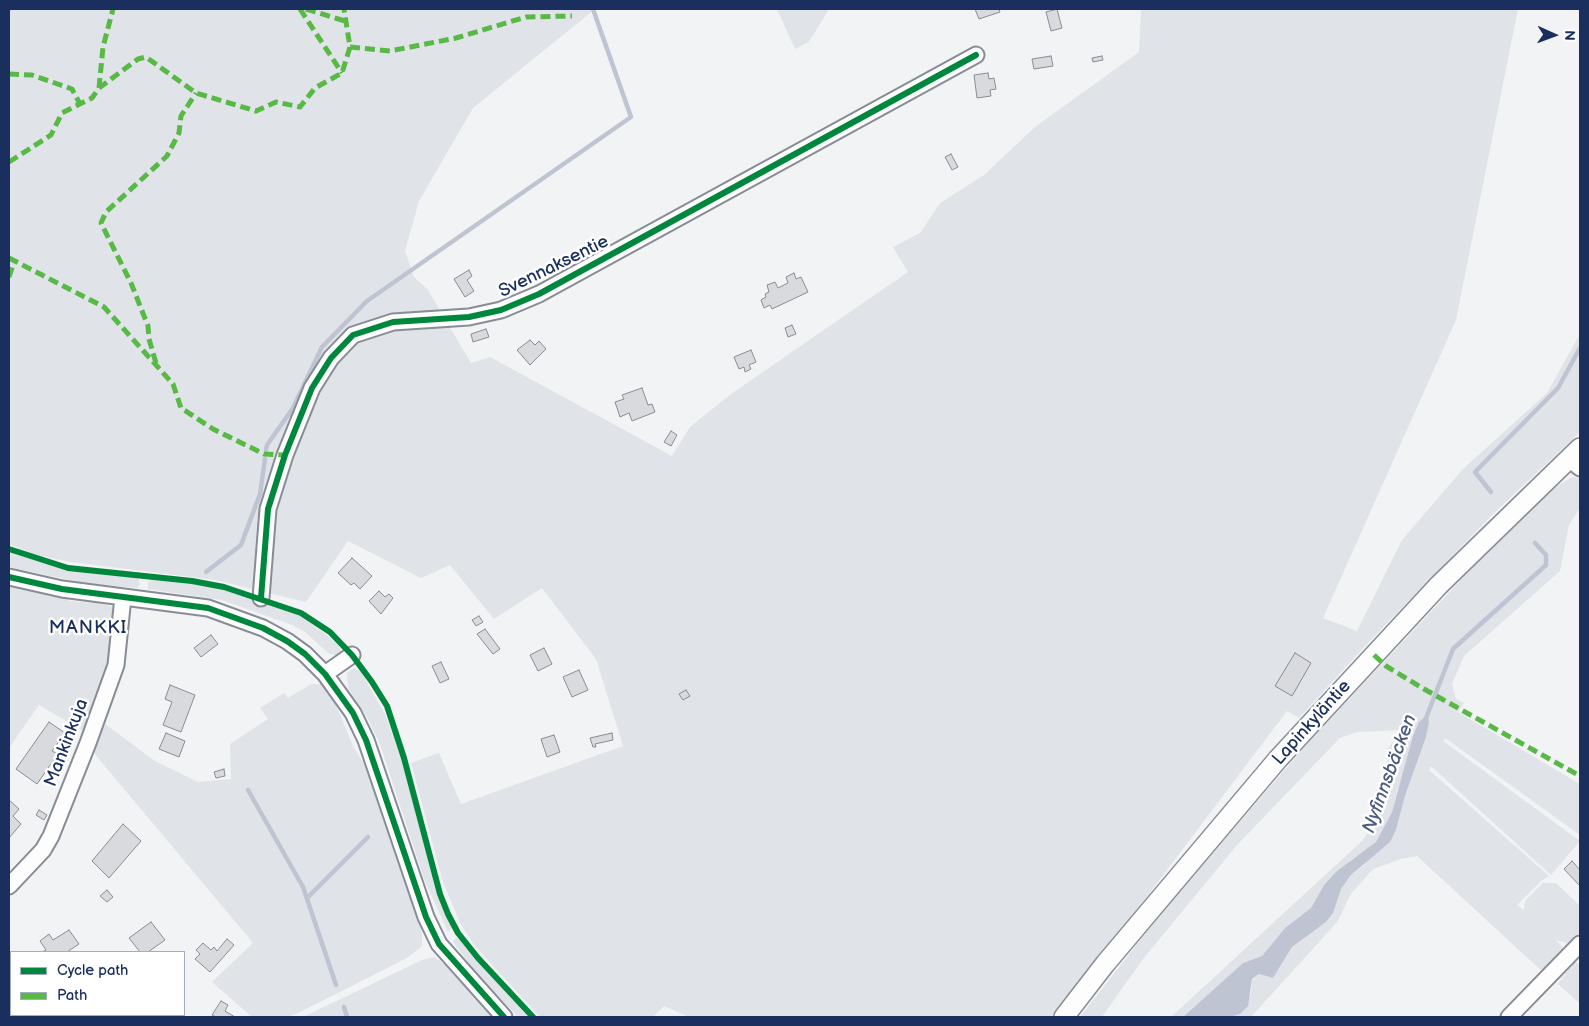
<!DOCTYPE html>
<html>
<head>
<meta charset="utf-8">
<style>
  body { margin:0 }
  #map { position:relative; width:1589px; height:1026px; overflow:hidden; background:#f2f3f4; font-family:"Balsamiq Sans",sans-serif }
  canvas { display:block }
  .frame { position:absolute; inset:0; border:10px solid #1b2f5e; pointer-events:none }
  .legend { position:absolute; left:10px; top:951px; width:175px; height:65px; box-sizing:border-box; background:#fff; border:1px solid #a4acbf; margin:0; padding:6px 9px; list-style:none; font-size:15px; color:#1b2f5e }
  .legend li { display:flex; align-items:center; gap:10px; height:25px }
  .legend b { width:25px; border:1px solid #a4acbf }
  .north { position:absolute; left:1529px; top:10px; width:50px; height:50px; -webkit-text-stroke:4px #fff; paint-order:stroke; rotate:92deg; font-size:14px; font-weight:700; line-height:20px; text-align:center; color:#1b2f5e }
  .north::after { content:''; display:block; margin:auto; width:18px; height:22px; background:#1b2f5e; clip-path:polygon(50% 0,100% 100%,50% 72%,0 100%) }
</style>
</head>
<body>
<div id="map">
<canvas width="1589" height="1026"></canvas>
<div class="frame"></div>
<ul class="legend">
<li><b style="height:6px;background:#00873e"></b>Cycle path</li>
<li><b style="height:6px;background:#58b947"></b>Path</li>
</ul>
<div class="north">N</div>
</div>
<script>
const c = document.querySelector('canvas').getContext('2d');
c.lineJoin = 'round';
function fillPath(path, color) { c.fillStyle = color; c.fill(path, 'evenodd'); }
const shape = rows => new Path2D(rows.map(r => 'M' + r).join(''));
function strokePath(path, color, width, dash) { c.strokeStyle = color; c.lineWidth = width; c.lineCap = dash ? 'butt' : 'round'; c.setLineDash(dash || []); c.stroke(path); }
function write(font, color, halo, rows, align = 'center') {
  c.font = font + ' "Balsamiq Sans",sans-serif'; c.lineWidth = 5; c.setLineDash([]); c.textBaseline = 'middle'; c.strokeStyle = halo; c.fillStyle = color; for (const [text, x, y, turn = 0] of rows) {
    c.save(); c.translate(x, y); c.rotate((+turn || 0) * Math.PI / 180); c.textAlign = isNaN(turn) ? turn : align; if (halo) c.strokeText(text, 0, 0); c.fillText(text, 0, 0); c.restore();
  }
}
fillPath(shape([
  [9,9,595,9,473,108,419,201,405,251,414,277,428,290,471,363,490,357,672,456,690,427,731,394,908,272,893,247,920,233,940,203,984,175,1035,127,1139,52,1141,9,1518,9,1456,320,1323,618,1357,631,1402,540,1463,469,1547,393,1580,334,1580,432,1494,513,1366,645,1299,718,1287,711,1056,1017,689,1017,664,1006,653,1017,540,1017,474,945,460,923,443,882,411,763,439,753,461,804,623,746,596,659,542,588,494,619,450,565,421,578,348,541,306,602,215,580,71,562,37,555,9,544],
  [777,9,829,9,809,42,795,49],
  [1572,477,1580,478,1580,508,1569,525,1560,571,1464,656,1452,684,1456,699,1464,703,1458,712,1580,784,1580,835,1445,738,1443,741,1580,841,1551,875,1431,766,1429,770,1549,876,1541,881,1517,905,1524,910,1525,901,1543,883,1556,883,1580,906,1580,937,1566,943,1556,940,1566,951,1545,974,1417,856,1401,859,1373,869,1350,895,1338,921,1251,1017,1230,1017,1240,1014,1251,993,1252,980,1259,974,1273,978,1292,947,1326,922,1333,913,1341,888,1350,876,1361,868,1396,830,1405,796,1426,737,1429,723,1427,714,1397,791,1392,812,1376,842,1366,851,1352,859,1324,885,1311,908,1285,928,1262,956,1243,963,1183,1017,1171,1017,1362,841,1387,804,1387,750,1401,730,1357,732,1340,738,1237,845,1143,959,1102,1017,1080,1017,1166,907,1307,744,1473,567,1554,488],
  [9,552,65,569,138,578,140,585,137,588,89,584,13,568,9,566],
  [154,578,220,589,272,604,302,617,329,637,339,646,341,654,338,656,328,653,305,632,292,625,222,600,148,589,148,582],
  [9,586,66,597,69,601,91,603,94,601,112,607,116,619,116,634,87,733,39,705,9,748],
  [354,668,361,672,385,714,402,761,435,888,452,928,448,932,424,879,380,744,367,717,348,688,347,673],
  [311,684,322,684,332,695,353,746,376,784,418,915,422,933,422,946,407,958,302,1011,288,1017,252,1017,212,982,253,943,94,753,105,724,155,761,198,782,231,779,230,744,268,719,260,708,284,693,288,698],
  [456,938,461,939,530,1017,518,1017,477,974,453,942],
  [434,957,446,965,493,1017,303,1017,422,960],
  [1575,961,1580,965,1580,1004,1558,984]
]), '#e0e3e8');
fillPath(shape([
  [1428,714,1429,723,1426,737,1405,796,1396,830,1390,842,1350,876,1341,889,1333,913,1326,922,1292,947,1273,978,1259,974,1252,979,1248,1006,1240,1014,1230,1017,1183,1017,1243,963,1262,956,1285,928,1311,908,1324,885,1337,871,1376,842,1392,812,1413,736,1419,722]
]), '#bec4d1');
strokePath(shape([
  [266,450,267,445,293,408,322,347,367,301,631,117,593,9],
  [1491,492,1475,472,1558,388,1580,348],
  [206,572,241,545,260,494,265,459],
  [1426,718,1453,649,1546,565,1546,555,1535,543],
  [248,790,303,887,336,985],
  [307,898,368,837],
  [344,1007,347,1017]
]), '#bec4d1', 4.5);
const building = shape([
  [975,9,999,9,1000,12,979,19,975,9],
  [1057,9,1062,28,1051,31,1046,12,1057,9],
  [1051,56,1053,66,1034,69,1032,59,1051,56],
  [1102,56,1103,60,1093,62,1092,58,1102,56],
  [988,73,989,79,994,78,996,89,990,90,991,96,977,98,974,75,988,73],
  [951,154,958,167,952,170,945,157,951,154],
  [469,270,472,276,467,280,474,291,465,297,454,279,469,270],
  [794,273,796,279,801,277,808,292,772,309,770,305,764,308,761,300,766,297,765,294,769,292,767,285,775,282,778,288,788,283,786,277,794,273],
  [792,325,796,334,788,337,785,328,792,325],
  [486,329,489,337,473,342,471,334,486,329],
  [530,340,535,345,539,341,546,349,530,365,517,350,530,340],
  [751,350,756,362,749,365,751,369,745,372,744,367,739,369,734,357,751,350],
  [642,388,648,405,652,404,655,412,632,421,629,413,620,417,615,402,624,399,622,395,642,388],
  [671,431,677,435,671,446,664,442,671,431],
  [352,558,372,576,360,589,354,583,351,585,338,573,352,558],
  [379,591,385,597,389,594,393,598,381,614,369,601,379,591],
  [479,616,483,622,476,626,472,620,479,616],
  [485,629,500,649,493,654,477,634,485,629],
  [211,635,218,644,201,657,194,648,211,635],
  [544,648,552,664,538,671,530,655,544,648],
  [1295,653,1311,663,1292,696,1275,686,1295,653],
  [441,662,449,679,440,683,432,666,441,662],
  [579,670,588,690,572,697,563,677,579,670],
  [170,685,195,695,181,732,163,725,172,702,165,699,170,685],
  [686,690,690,696,683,700,679,694,686,690],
  [49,722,65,733,52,751,58,754,37,784,16,769,49,722],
  [166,733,185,741,179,757,159,749,166,733],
  [612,733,613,740,595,744,596,747,593,747,590,738,612,733],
  [554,735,560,752,547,757,541,739,554,735],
  [224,769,225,776,216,778,214,772,224,769],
  [9,800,19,809,13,816,21,824,9,838,9,800],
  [39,810,47,815,44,820,36,815,39,810],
  [123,824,141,841,109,878,92,861,123,824],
  [1572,861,1580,870,1580,886,1564,869,1572,861],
  [107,890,113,897,107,902,100,896,107,890],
  [151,922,165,940,148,952,140,952,129,938,151,922],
  [69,930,79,944,67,952,42,952,46,950,40,941,49,934,53,940,69,930],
  [227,939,234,945,210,972,195,959,200,954,196,950,203,943,211,950,214,947,217,951,227,939],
  [221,1001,228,1005,225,1011,235,1017,216,1017,212,1015,221,1001]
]);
fillPath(building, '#d8dadd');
strokePath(building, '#888c95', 1);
const minor = shape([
  [1569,459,1580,468],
  [9,577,62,589,208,608,263,628,287,641,305,654,325,674,353,713,366,740,426,917,439,944,504,1017],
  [261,598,268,509,285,455,312,388,331,358,353,335,393,322,469,317,501,310,539,294,976,55],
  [325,674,352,655],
  [9,886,43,850,51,836,88,743,116,665,123,597],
  [1509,1017,1580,944]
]);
const major = shape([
  [1064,1017,1105,964,1278,759,1439,585,1580,448]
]);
strokePath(minor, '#888c95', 19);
strokePath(major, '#888c95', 22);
strokePath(minor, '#fdfdfd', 15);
strokePath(major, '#fdfdfd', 19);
strokePath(shape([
  [300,9,342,73],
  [306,9,345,21],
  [350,47,390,51,456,38,526,17,572,16],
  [9,74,32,75,72,89,80,104],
  [99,88,103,47,113,9],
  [9,162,51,135,62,113,92,98,99,88,138,59,146,57,196,93,256,111,276,102,300,107,315,88,342,73,350,47,344,9],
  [9,258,104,307,173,384,181,408,213,429,264,454,285,455],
  [9,277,14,262],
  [156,363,149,339,148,326,131,283,101,223,106,212,167,156,179,133,181,116,196,93],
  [1374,655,1386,666,1424,689,1580,776]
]), '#58b947', 5, [10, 5]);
strokePath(shape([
  [9,549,68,568,192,581,224,587,301,613,330,632,352,655,372,682,387,706,404,758,440,894,448,914,458,933,478,958,533,1017],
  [9,577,62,589,208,608,263,628,287,641,305,654,325,674,353,713,366,740,426,917,439,944,504,1017],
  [261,598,268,509,285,455,312,388,331,358,353,335,393,322,469,317,501,310,539,294,976,55]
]), '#00873e', 6);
write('18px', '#1b2f5e', '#fff', [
  ["Svennaksentie",554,267,-26],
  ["Lapinkyläntie",1312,723,-48],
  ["Mankinkuja",67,743,-69]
]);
c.letterSpacing = '1px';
write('19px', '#1b2f5e', '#fff', [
  ["MANKKI",88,628]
]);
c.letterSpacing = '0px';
write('italic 19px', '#4c5c81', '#fff', [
  ["Nyfinnsbäcken",1390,774,-70]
]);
</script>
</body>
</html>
